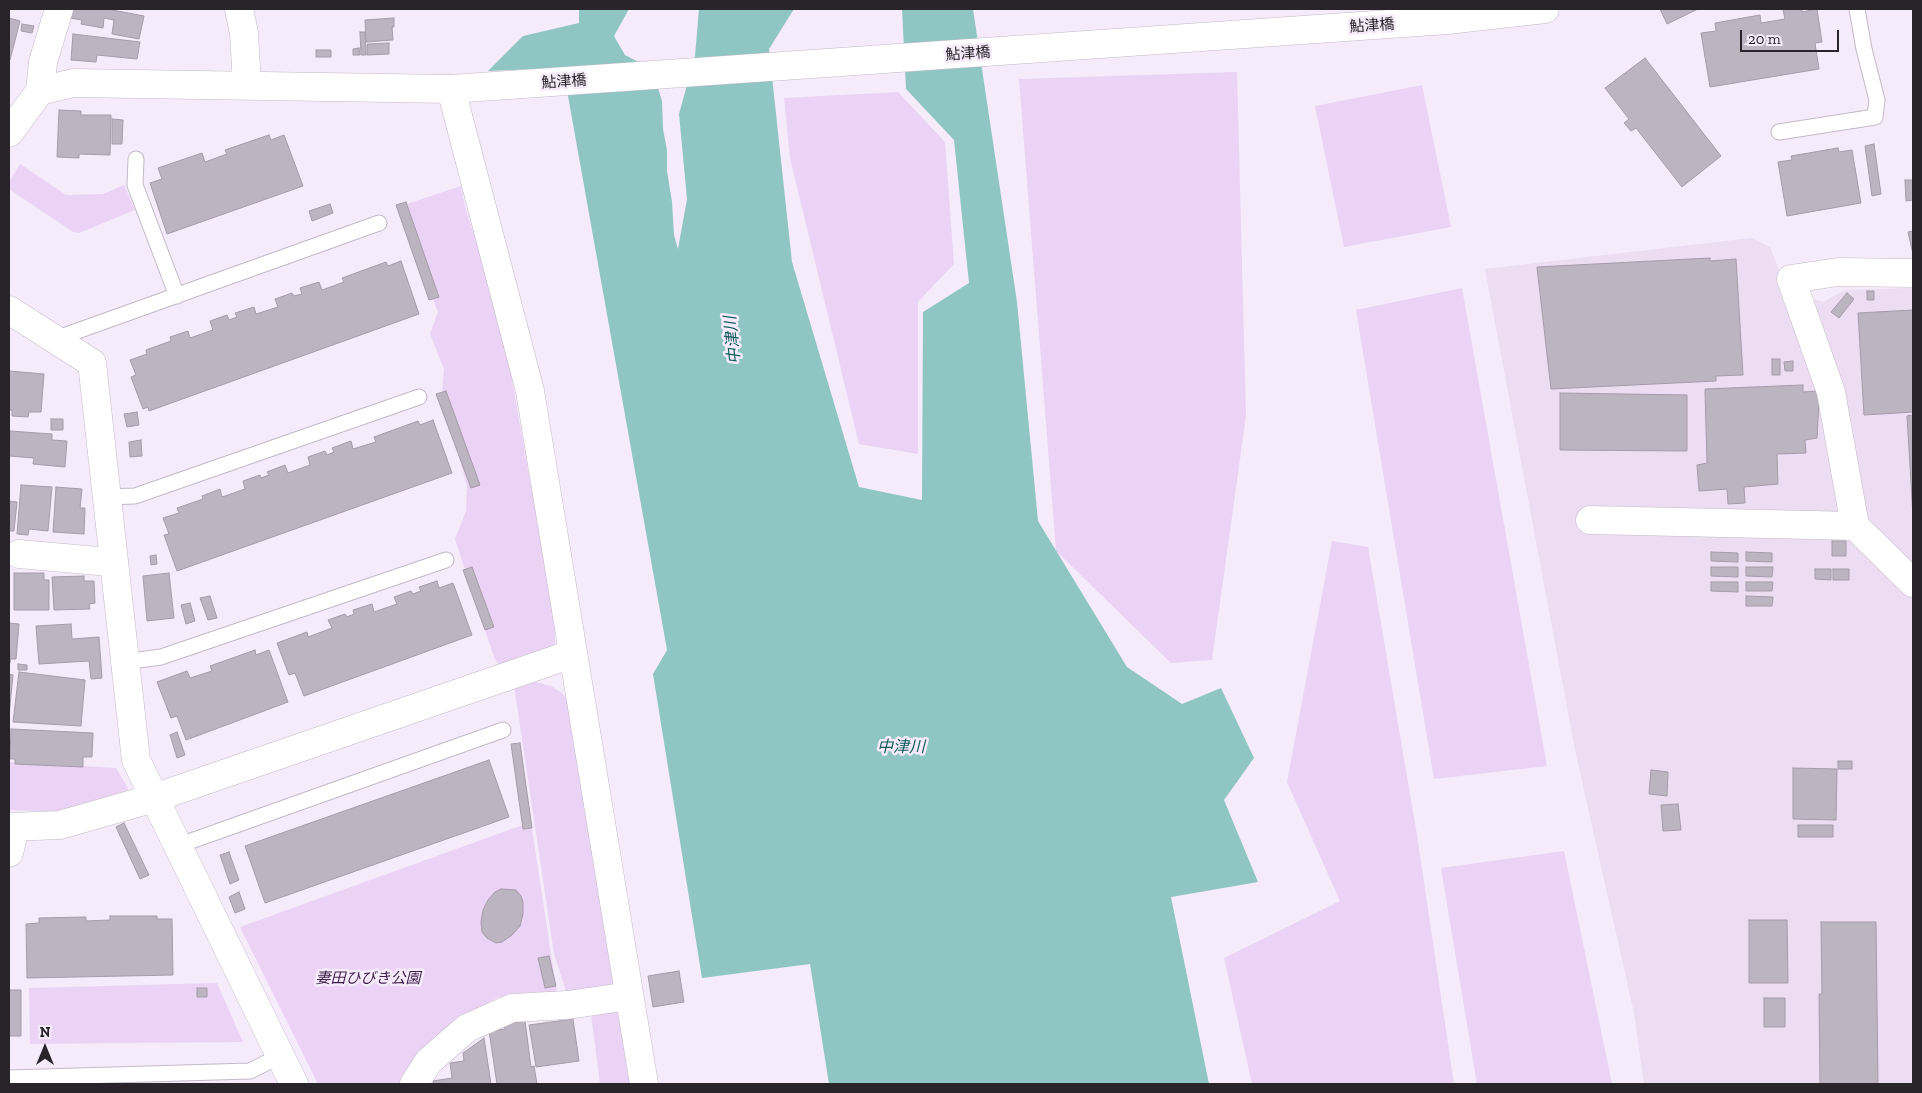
<!DOCTYPE html>
<html>
<head>
<meta charset="utf-8">
<style>
  body { margin:0 }
  #map { position:relative; width:1922px; height:1093px; overflow:hidden; background:#f5ebfa; font-family:"Zilla Slab",serif }
  canvas { display:block }
  .frame { position:absolute; inset:0; border:10px solid #282429; pointer-events:none }
  .north { position:absolute; left:20px; top:1023px; width:50px; height:50px; -webkit-text-stroke:4px #f5ebfa; paint-order:stroke; rotate:0deg; font-size:14px; font-weight:700; line-height:20px; text-align:center; color:#282429 }
  .north::after { content:''; display:block; margin:auto; width:18px; height:22px; background:#282429; clip-path:polygon(50% 0,100% 100%,50% 72%,0 100%) }
  .scale { position:absolute; left:1740px; top:30px; width:99px; height:22px; box-sizing:border-box; border:2px solid #282429; border-top:0; padding-left:6px; font-size:15px; line-height:18px; white-space:nowrap; color:#282429; -webkit-text-stroke:4px #f5ebfa; paint-order:stroke }
</style>
</head>
<body>
<div id="map">
<canvas width="1922" height="1093"></canvas>
<div class="frame"></div>
<div class="north">N</div>
<div class="scale">20 m</div>
</div>
<script>
const c = document.querySelector('canvas').getContext('2d');
c.lineJoin = 'round';
function fillPath(path, color) { c.fillStyle = color; c.fill(path, 'evenodd'); }
const shape = rows => new Path2D(rows.map(r => 'M' + r).join(''));
function strokePath(path, color, width, dash) { c.strokeStyle = color; c.lineWidth = width; c.lineCap = dash ? 'butt' : 'round'; c.setLineDash(dash || []); c.stroke(path); }
function write(font, color, halo, rows, align = 'center') {
  c.font = font + ' "Zilla Slab","Noto Sans JP",serif'; c.lineWidth = 5; c.setLineDash([]); c.textBaseline = 'middle'; c.strokeStyle = halo; c.fillStyle = color; for (const [text, x, y, turn = 0] of rows) {
    c.save(); c.translate(x, y); c.rotate((+turn || 0) * Math.PI / 180); c.textAlign = isNaN(turn) ? turn : align; if (halo) c.strokeText(text, 0, 0); c.fillText(text, 0, 0); c.restore();
  }
}
fillPath(shape([
  [1751,238,1770,247,1787,290,1823,302,1845,290,1913,288,1913,1084,1644,1084,1634,1013,1575,750,1485,269]
]), '#ecddf2');
fillPath(shape([
  [1237,72,1246,416,1212,660,1171,663,1056,551,1019,79],
  [1422,85,1451,227,1344,247,1315,106],
  [898,92,945,142,954,264,918,302,918,454,859,444,790,158,784,98],
  [20,164,66,195,103,194,124,185,135,210,79,233,73,232,9,189,9,182],
  [461,186,465,207,501,319,555,620,555,643,542,657,500,667,494,657,455,539,466,511,467,486,442,394,444,369,430,334,438,312,398,207],
  [1462,288,1547,766,1434,779,1356,310],
  [1332,541,1368,547,1417,835,1454,1084,1252,1084,1224,958,1340,901,1287,782],
  [535,682,551,686,562,693,568,701,616,987,568,997,554,954,514,685],
  [9,762,116,768,128,788,127,791,60,812,9,810],
  [531,822,557,994,498,997,460,1019,402,1084,318,1084,240,927],
  [1564,851,1612,1084,1477,1084,1441,868],
  [217,983,243,1042,30,1044,29,988],
  [617,1005,630,1084,600,1084,590,1006]
]), '#ebd3f5');
fillPath(shape([
  [579,9,629,9,614,36,625,55,652,69,662,101,663,129,667,150,667,171,672,202,674,235,678,249,687,199,679,114,695,56,699,9,794,9,769,49,792,262,859,487,922,500,923,312,969,283,954,140,906,89,902,9,973,9,1017,302,1038,521,1127,667,1182,704,1221,688,1254,758,1224,800,1258,882,1171,897,1209,1084,829,1084,810,964,702,978,653,674,667,650,563,68,488,71,523,36,579,23]
]), '#8fc6c4');
const building = shape([
  [72,9,107,9,144,16,139,39,112,34,114,20,104,18,103,28,81,24,82,20,70,18,72,9],
  [1660,9,1698,9,1667,24,1660,9],
  [1790,9,1802,9,1802,12,1817,9,1822,42,1815,43,1819,69,1710,87,1701,33,1716,31,1715,23,1760,15,1761,23,1785,19,1783,10,1790,9],
  [9,18,20,21,10,60,9,60,9,18],
  [394,18,394,27,392,27,393,40,366,42,365,20,394,18],
  [22,24,34,26,32,33,21,31,22,24],
  [360,32,365,32,366,55,361,55,360,32],
  [73,34,140,42,137,59,97,55,96,62,71,60,73,34],
  [389,43,389,54,367,55,367,44,389,43],
  [359,48,360,55,353,55,353,49,359,48],
  [316,50,331,50,331,57,316,57,316,50],
  [1645,58,1721,156,1682,187,1636,128,1631,131,1624,123,1629,119,1605,88,1645,58],
  [59,110,81,111,81,115,111,115,110,155,79,154,79,158,57,157,59,110],
  [112,119,123,120,122,144,112,144,112,119],
  [269,135,271,140,284,135,303,186,167,234,150,183,162,179,158,168,202,153,205,162,227,154,225,150,269,135],
  [1874,144,1881,194,1872,196,1865,146,1874,144],
  [1838,148,1839,152,1852,150,1861,203,1787,216,1778,162,1792,160,1791,156,1838,148],
  [1905,180,1913,180,1913,200,1906,201,1905,180],
  [406,202,439,297,429,300,396,205,406,202],
  [330,204,333,213,312,221,309,211,330,204],
  [1913,231,1913,254,1908,232,1913,231],
  [1710,258,1710,261,1736,259,1743,375,1716,376,1716,381,1551,389,1537,267,1710,258],
  [401,261,419,314,149,411,148,407,143,409,131,377,136,375,130,360,147,354,146,350,171,341,170,337,188,331,190,338,213,330,210,321,227,315,229,320,237,317,235,313,254,307,256,314,278,307,275,299,292,293,294,296,302,294,300,288,319,282,322,290,344,282,342,278,386,262,388,266,401,261],
  [1867,291,1874,291,1874,300,1867,300,1867,291],
  [1847,293,1854,299,1839,318,1831,312,1847,293],
  [1913,310,1913,412,1864,415,1858,313,1913,310],
  [1772,359,1780,359,1780,375,1772,375,1772,359],
  [1793,361,1793,371,1785,371,1784,362,1793,361],
  [9,371,44,374,41,412,29,412,28,417,12,416,12,410,9,410,9,371],
  [1803,385,1803,392,1817,391,1819,402,1817,438,1805,440,1806,453,1777,454,1778,484,1744,487,1745,503,1728,504,1727,489,1699,491,1697,465,1707,463,1705,389,1803,385],
  [446,391,480,485,471,488,436,394,446,391],
  [1560,393,1687,395,1687,451,1560,450,1560,393],
  [137,412,139,425,127,427,124,414,137,412],
  [1913,415,1913,516,1907,416,1913,415],
  [51,419,63,419,63,430,51,430,51,419],
  [433,420,452,473,177,571,164,535,169,534,163,518,179,513,177,508,203,499,202,496,220,489,222,497,245,489,243,481,260,475,261,478,269,475,267,472,285,465,288,473,310,465,308,457,325,451,327,455,334,452,332,448,351,441,353,449,376,442,374,437,418,421,420,425,433,420],
  [10,431,52,434,52,440,67,441,65,467,33,464,34,458,9,456,10,431],
  [141,440,142,456,130,457,129,442,141,440],
  [21,485,52,487,48,531,29,529,28,535,17,534,21,485],
  [56,487,82,489,80,508,85,508,84,534,53,532,56,487],
  [9,492,9,501,17,502,14,531,9,531,9,492],
  [1832,541,1846,541,1846,556,1832,556,1832,541],
  [1711,552,1738,553,1738,562,1711,561,1711,552],
  [1746,552,1772,553,1772,562,1746,561,1746,552],
  [156,555,157,564,151,565,150,556,156,555],
  [472,567,494,627,485,630,463,570,472,567],
  [1711,567,1738,567,1738,577,1711,576,1711,567],
  [1746,567,1773,567,1772,577,1746,576,1746,567],
  [1815,569,1831,569,1831,580,1815,579,1815,569],
  [1833,569,1849,569,1849,580,1833,580,1833,569],
  [14,573,44,573,44,580,49,580,49,610,14,610,14,573],
  [169,573,174,618,147,621,143,576,169,573],
  [84,576,84,581,94,581,95,603,89,604,90,609,54,610,52,577,84,576],
  [437,581,439,588,453,583,472,635,304,696,295,673,289,675,277,643,307,632,308,637,332,628,328,620,345,614,347,617,354,614,353,610,372,604,374,612,397,604,394,597,411,591,413,594,421,591,419,587,437,581],
  [1711,582,1738,582,1738,592,1711,591,1711,582],
  [1746,582,1773,582,1772,591,1746,591,1746,582],
  [210,596,217,618,208,620,200,598,210,596],
  [1746,596,1773,597,1772,606,1746,606,1746,596],
  [190,603,195,621,186,624,181,605,190,603],
  [9,623,19,624,16,659,10,659,10,663,9,623],
  [71,624,72,639,99,637,102,678,91,679,89,661,39,664,36,626,71,624],
  [255,650,256,655,269,650,288,702,186,740,177,716,171,718,157,682,187,671,190,678,212,671,210,666,255,650],
  [18,664,27,665,27,670,18,670,18,664],
  [19,672,85,680,81,726,13,722,19,672],
  [9,674,13,675,9,716,9,674],
  [11,729,93,733,92,757,83,757,83,767,15,764,15,759,10,759,11,729],
  [177,732,185,755,177,758,170,735,177,732],
  [520,743,532,828,523,829,511,744,520,743],
  [489,760,509,817,265,903,245,846,489,760],
  [1838,761,1852,761,1852,769,1838,769,1838,761],
  [1793,768,1837,769,1836,820,1793,819,1793,768],
  [1651,770,1668,772,1667,796,1649,794,1651,770],
  [1678,804,1681,830,1663,831,1661,805,1678,804],
  [124,823,149,875,140,879,116,827,124,823],
  [1798,825,1833,825,1833,837,1798,837,1798,825],
  [229,852,239,880,230,884,220,855,229,852],
  [501,889,516,890,521,896,523,902,523,914,520,926,512,935,502,942,496,943,487,938,482,932,481,922,483,910,488,900,495,892,501,889],
  [239,892,245,909,235,913,229,897,239,892],
  [110,916,157,916,157,919,172,919,173,975,27,978,26,924,39,923,39,918,86,917,86,921,110,920,110,916],
  [1749,920,1787,920,1788,983,1749,983,1749,920],
  [1821,922,1876,922,1878,1084,1820,1084,1819,994,1822,994,1821,922],
  [549,956,556,986,545,988,538,958,549,956],
  [679,971,684,1002,653,1007,648,976,679,971],
  [197,988,207,988,207,997,197,997,197,988],
  [9,990,21,990,21,1036,9,1036,9,990],
  [1764,998,1785,998,1785,1027,1764,1027,1764,998],
  [573,1019,579,1061,536,1067,529,1025,573,1019],
  [525,1021,531,1067,534,1066,537,1084,497,1084,489,1031,505,1029,504,1024,525,1021],
  [484,1038,491,1084,434,1084,433,1081,452,1078,450,1063,464,1061,463,1053,484,1038]
]);
fillPath(building, '#bdb4c1');
strokePath(building, '#a59ba9', 1);
const service = shape([
  [1779,132,1875,117,1877,100,1864,49,1857,9],
  [136,159,135,185,177,296],
  [55,339,379,223],
  [106,497,135,496,419,397],
  [124,662,161,657,446,560],
  [177,846,503,730],
  [9,1078,250,1071,280,1056]
]);
const minor = shape([
  [239,9,244,33,247,85],
  [40,91,43,62,59,9],
  [9,133,40,91,73,83,451,89,1447,20,1545,9],
  [9,310,92,363,136,760,294,1084],
  [1590,520,1855,526,1913,583],
  [1855,526,1831,392,1791,279,1838,272,1913,273],
  [19,554,98,561,112,561],
  [9,827,60,825,154,798,572,654],
  [9,853,15,827],
  [414,1084,429,1061,467,1028,512,1008,568,1005,629,996]
]);
const tertiary = shape([
  [451,89,530,391,644,1084]
]);
strokePath(service, '#c3b9c7', 17);
strokePath(minor, '#c3b9c7', 29);
strokePath(tertiary, '#c3b9c7', 29);
strokePath(service, '#fff', 15);
strokePath(minor, '#fff', 28);
strokePath(tertiary, '#fff', 28);
write('15px', '#282429', '#f5ebfa', [
  ["鮎津橋",1372,26,-4],
  ["鮎津橋",968,54,-4],
  ["鮎津橋",564,82,-4]
]);
write('italic 15px', '#3e1d4a', '#f5ebfa', [
  ["妻田ひびき公園",368,979]
]);
write('italic 16px', '#0d5b5a', '#f5ebfa', [
  ["中津川",733,340,-96],
  ["中津川",901,747]
]);
</script>
</body>
</html>
